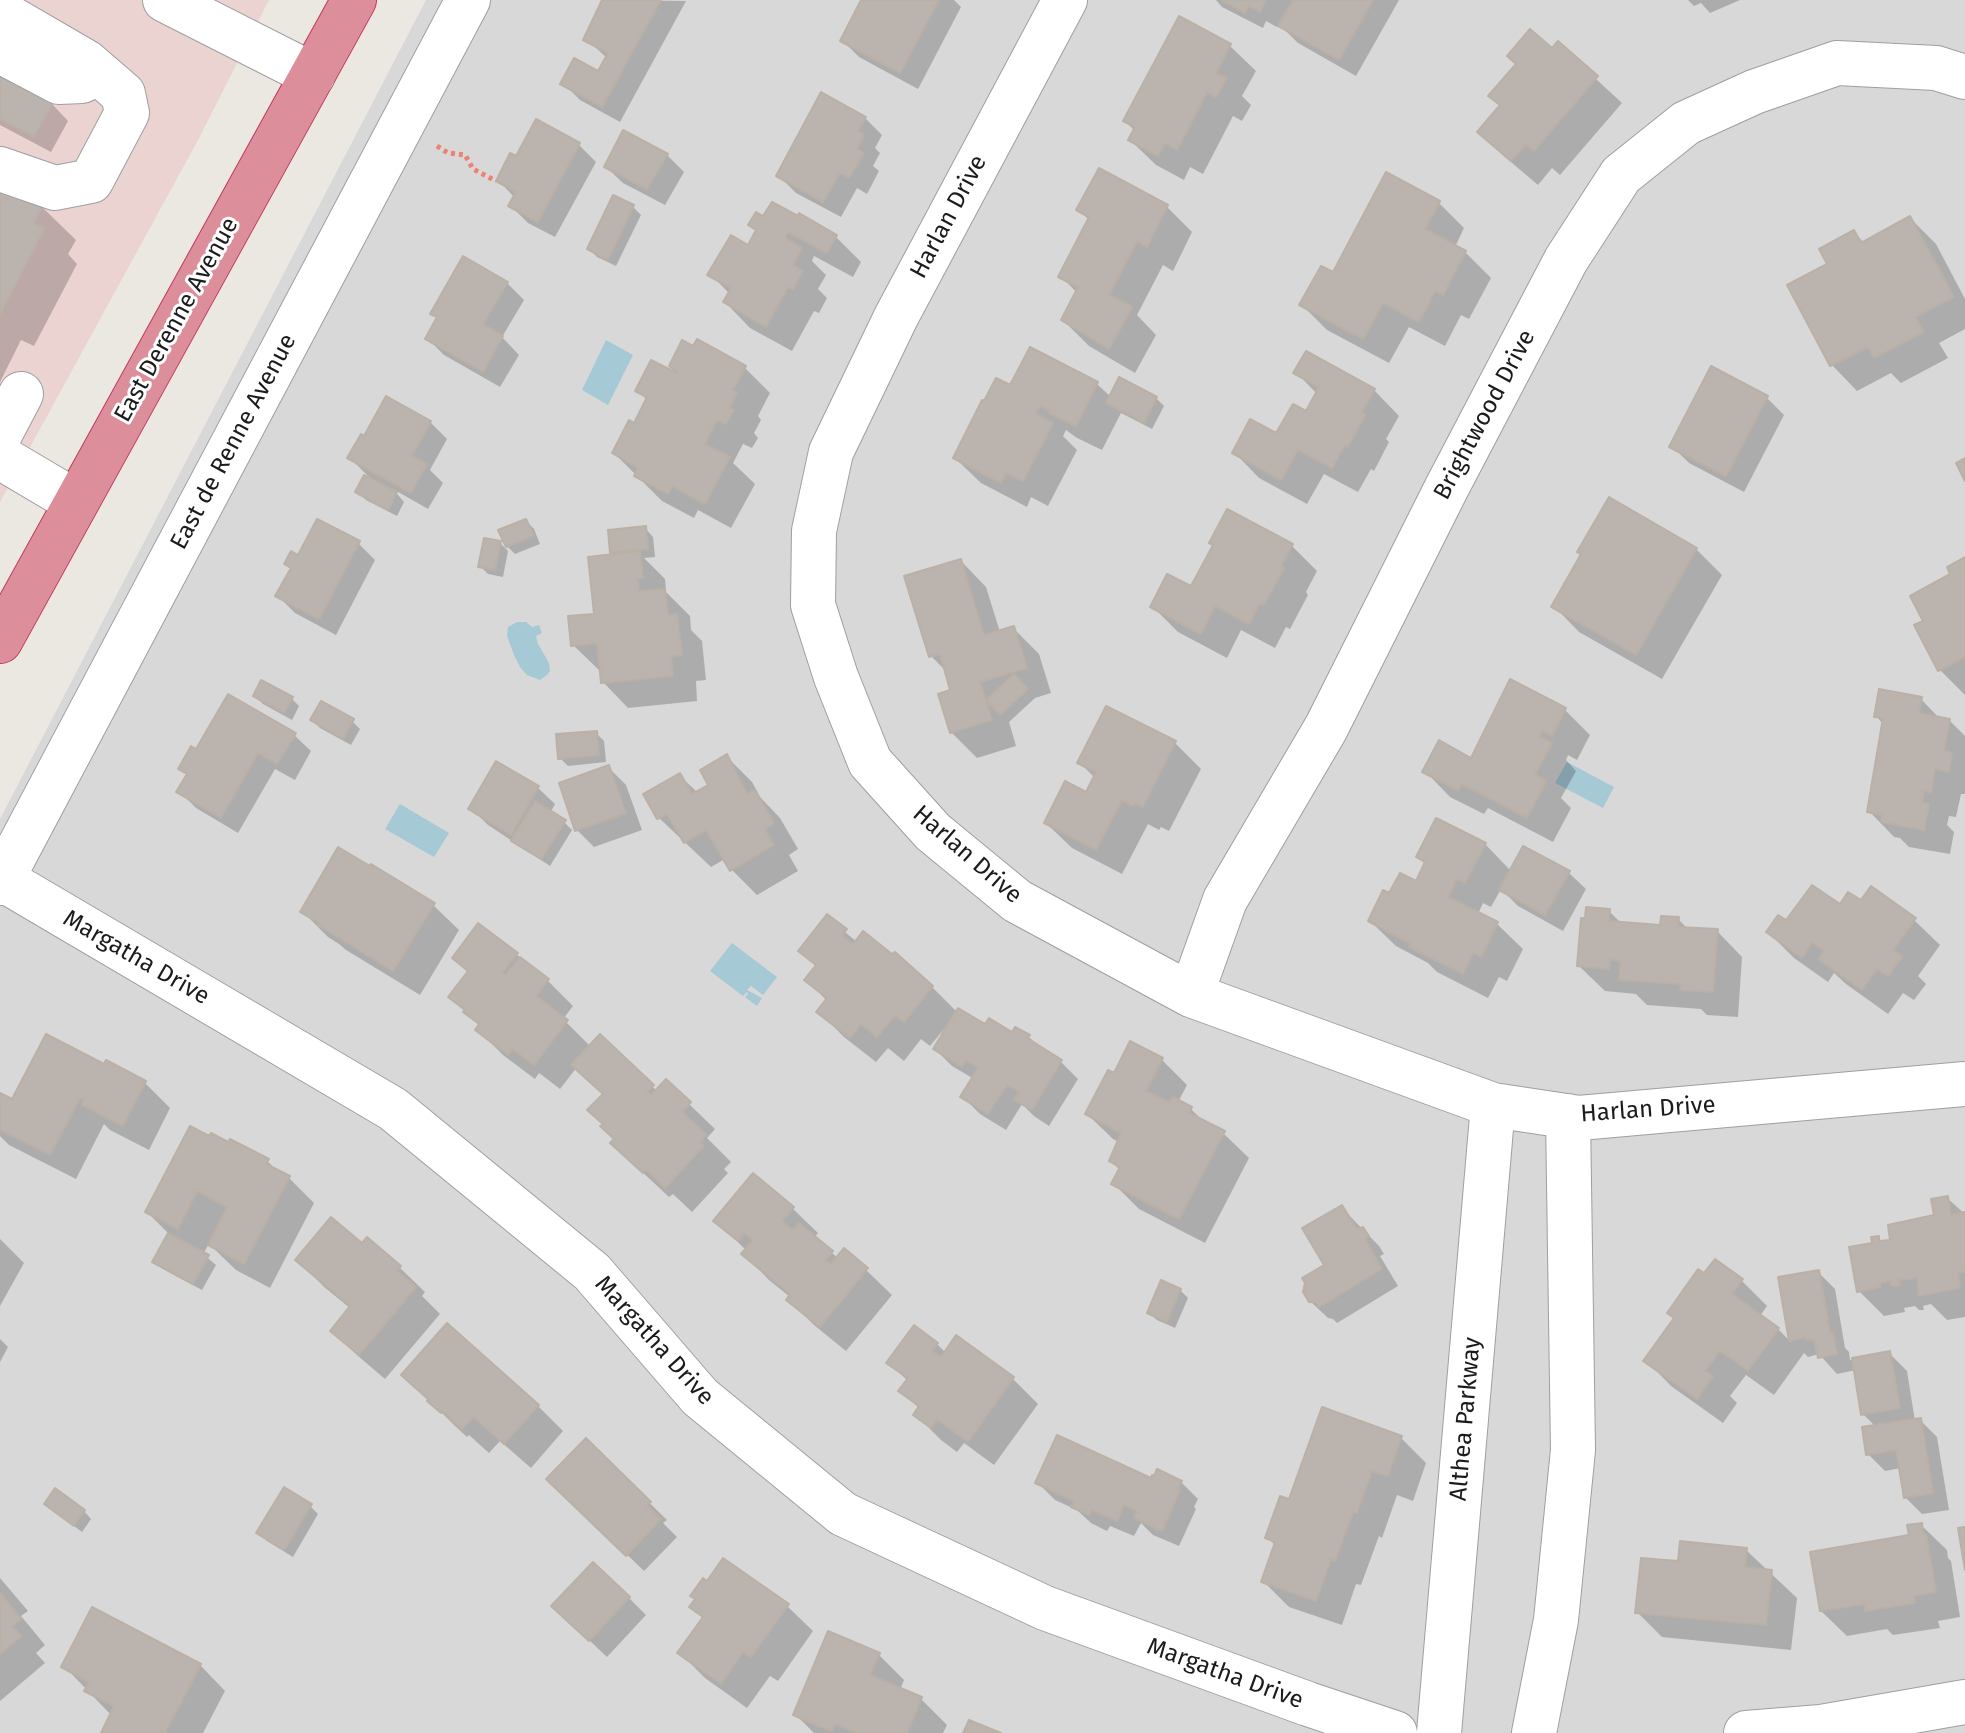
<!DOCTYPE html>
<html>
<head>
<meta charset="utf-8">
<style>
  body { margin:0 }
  canvas { display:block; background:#ebe8e1 }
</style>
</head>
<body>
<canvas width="1965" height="1733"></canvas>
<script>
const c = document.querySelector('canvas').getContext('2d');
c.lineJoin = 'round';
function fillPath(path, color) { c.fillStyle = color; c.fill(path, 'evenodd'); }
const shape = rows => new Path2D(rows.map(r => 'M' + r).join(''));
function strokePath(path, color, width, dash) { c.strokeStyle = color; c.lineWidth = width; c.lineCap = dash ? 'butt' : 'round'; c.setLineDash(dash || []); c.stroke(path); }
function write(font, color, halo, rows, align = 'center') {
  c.font = font + ' "Fira Sans",sans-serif'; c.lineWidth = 6; c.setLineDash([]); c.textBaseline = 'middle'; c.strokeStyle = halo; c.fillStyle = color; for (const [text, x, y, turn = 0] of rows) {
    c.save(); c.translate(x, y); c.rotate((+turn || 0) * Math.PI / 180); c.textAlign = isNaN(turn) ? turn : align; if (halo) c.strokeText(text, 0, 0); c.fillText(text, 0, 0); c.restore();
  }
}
fillPath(shape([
  [426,0,1965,0,1965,1733,0,1733,0,819]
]), '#d9d8d8');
fillPath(shape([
  [0,0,269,0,197,142,0,502]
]), '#ebd3d1');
fillPath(shape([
  [606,340,633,355,608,405,582,390],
  [517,622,526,622,532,627,539,625,542,633,536,636,538,644,549,663,550,671,547,675,540,680,527,675,520,667,514,655,507,636,508,627],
  [1567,762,1614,787,1603,808,1555,783],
  [400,804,449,833,434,857,385,829],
  [732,943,777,977,763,995,751,986,747,990,762,998,757,1006,745,997,748,994,747,992,743,996,710,971]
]), '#a5c9d5');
fillPath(shape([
  [604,0,686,1,620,122,580,100,563,83,599,74,607,58,586,39],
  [864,0,954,0,961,7,918,89,859,57,842,40],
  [1216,0,1399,0,1356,76,1298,43,1279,24,1277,27,1266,21,1263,28,1222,7],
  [1688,0,1740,0,1710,13,1701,3,1694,6],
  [1180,18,1230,46,1256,71,1242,96,1251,105,1242,121,1233,116,1203,174,1190,167,1184,180,1156,165,1130,140,1135,131,1125,121],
  [1558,44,1622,103,1560,175,1552,168,1538,185,1505,157,1479,132],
  [0,76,52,104,68,121,51,152,0,125],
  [865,118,882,135,875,148,880,153,873,166,879,171,867,194,857,188,841,217,796,193,779,176],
  [579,145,596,162,555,237,528,223,511,206,515,198,498,180],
  [667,155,684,172,665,205,623,183,606,167],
  [0,185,42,207,76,240,68,254,77,264,34,346,21,340,0,382],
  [1439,203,1464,228,1455,247,1465,252,1491,278,1469,319,1461,315,1445,346,1409,327,1389,363,1327,330,1302,305,1334,275],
  [633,207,641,215,616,266,597,257,589,249],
  [1167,207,1192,232,1173,271,1163,265,1137,315,1156,335,1135,373,1089,346,1063,320,1077,293,1061,276,1090,221,1079,210],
  [764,218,799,219,836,237,861,262,853,277,814,256,812,261,826,275,818,289,827,298,819,313,814,311,792,351,750,328,725,302,730,294,710,274,749,248],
  [1910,218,1936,244,1965,299,1965,329,1939,343,1948,358,1901,383,1891,373,1857,391,1832,365,1829,264,1854,232,1864,243],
  [507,283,524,300,502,337,519,355,500,387,444,355,427,338,438,319,433,313],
  [1031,350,1097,384,1111,397,1156,398,1164,406,1152,429,1121,413,1102,450,1077,438,1066,430,1063,436,1077,450,1048,506,1031,497,1027,507,981,483,955,458,1011,388],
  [671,366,745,368,770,393,758,416,761,420,754,433,758,438,752,448,743,444,733,463,755,484,731,528,698,510,694,518,662,501,614,453,635,425,648,401,637,390,683,377],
  [1296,372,1374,390,1399,416,1386,439,1389,442,1374,471,1371,469,1358,492,1324,474,1307,504,1259,478,1234,452,1277,436,1306,414,1317,394],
  [1767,398,1784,415,1744,492,1689,463,1672,446],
  [430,422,447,439,430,470,443,483,428,509,393,489,404,502,397,516,366,500,358,492,373,481,350,458,365,439],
  [526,521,534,529,540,544,515,554,509,548,509,549,501,531],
  [645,528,653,537,655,557,644,558,665,579,666,592,690,616,691,630,702,641,706,680,696,681,697,701,628,708,603,682,602,670,599,670,573,645,596,615,616,556,612,552],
  [358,543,375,560,336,635,295,613,278,596,292,570,286,564,298,557],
  [500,543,508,551,503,577,488,574,480,566],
  [1291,545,1317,571,1306,592,1308,595,1290,629,1286,627,1275,648,1241,630,1227,658,1178,632,1152,606],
  [1696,549,1722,575,1662,679,1579,632,1554,606],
  [1965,559,1965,695,1940,670,1926,622,1953,575],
  [961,561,986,587,1000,632,1013,628,1039,654,1051,693,1035,698,1009,722,1016,746,977,758,951,732,953,691,948,673,931,656],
  [255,696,291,698,299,706,292,720,263,704],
  [1921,699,1940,719,1949,720,1965,736,1965,794,1961,794,1956,817,1949,816,1947,825,1954,832,1950,854,1909,847,1900,838,1894,837,1869,811,1884,725,1876,716],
  [1107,708,1175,743,1201,769,1169,831,1161,827,1159,830,1148,824,1122,874,1072,848,1046,823,1087,795,1095,778,1080,763],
  [1565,710,1590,735,1577,760,1568,755,1566,760,1576,771,1561,798,1571,808,1553,842,1488,808,1484,814,1450,797,1425,771,1472,760],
  [312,720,352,721,360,729,351,745,320,728],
  [596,733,604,741,606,762,568,766,560,758],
  [294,735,311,751,295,780,275,769,238,833,196,808,179,791,188,776,180,769,197,751],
  [727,757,752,782,760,797,780,818,798,849,789,855,798,871,757,895,731,869,725,859,711,867,659,818,679,775,698,793,711,786],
  [497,763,538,788,555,804,550,813,564,822,572,830,550,866,488,825,471,808],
  [609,768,626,785,642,830,594,847,577,830],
  [1485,844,1511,871,1569,873,1586,889,1563,931,1518,906,1501,889,1491,907,1483,903,1478,914,1497,924,1523,949,1507,981,1499,977,1488,998,1437,972,1428,963,1396,946,1370,921,1390,896,1417,884,1426,865,1418,857],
  [1861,903,1914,920,1940,945,1918,976,1926,984,1914,1000,1903,993,1888,1014,1846,984,1834,973,1828,982,1794,958,1768,932,1786,923],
  [433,905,459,930,420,995,346,950,339,944,328,937,302,911],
  [1609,911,1622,924,1662,927,1678,919,1688,929,1717,931,1742,957,1738,1017,1707,1015,1701,1009,1647,1005,1636,994,1605,991,1579,966],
  [827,917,857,942,932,987,958,1013,985,1027,1013,1035,1016,1030,1029,1037,1041,1049,1061,1062,1078,1079,1049,1126,1034,1116,1022,1104,1006,1130,980,1114,963,1097,974,1079,952,1066,935,1049,947,1030,945,1028,930,1046,921,1039,904,1061,888,1048,876,1062,844,1037,819,1012,827,1001,807,980,817,967,801,951],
  [516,954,547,980,573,1006,563,1019,591,1047,600,1037,657,1091,666,1082,715,1129,707,1138,731,1162,724,1169,728,1173,692,1212,673,1194,669,1197,638,1168,616,1139,604,1095,577,1067,560,1089,539,1073,535,1079,503,1055,477,1029,480,1026,451,996,469,973,454,957],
  [1161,1059,1187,1085,1178,1102,1191,1109,1206,1124,1223,1133,1249,1158,1205,1243,1139,1209,1113,1183,1120,1170,1111,1161,1119,1142,1113,1139,1087,1114,1114,1076],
  [104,1067,145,1083,170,1108,149,1150,110,1130,104,1124,76,1179,9,1145,0,1136,0,1095,13,1102],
  [267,1161,280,1173,289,1178,314,1203,270,1288,236,1270,209,1244,203,1254,216,1265,202,1290,163,1269,155,1261,169,1234,147,1212],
  [1947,1198,1965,1214,1965,1317,1947,1320,1931,1304,1923,1306,1924,1310,1919,1310,1915,1306,1904,1308,1905,1312,1884,1316,1859,1291,1874,1244,1878,1238,1883,1243,1892,1242,1936,1217],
  [1341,1207,1379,1246,1384,1254,1380,1256,1398,1286,1337,1323,1333,1319,1328,1318,1310,1301,1327,1266],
  [792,1208,818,1233,814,1238,838,1258,866,1270,892,1295,846,1351,814,1325,788,1299,790,1297,769,1280,744,1254,747,1251,716,1221],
  [0,1239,24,1263,0,1306],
  [362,1245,399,1267,425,1292,422,1296,440,1314,385,1379,358,1356,333,1331,351,1309,323,1286,298,1260],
  [1715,1262,1742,1281,1767,1306,1760,1316,1778,1329,1791,1342,1780,1279,1818,1272,1835,1289,1845,1348,1849,1352,1850,1360,1890,1354,1907,1371,1915,1421,1920,1420,1937,1437,1949,1510,1922,1514,1905,1497,1901,1468,1885,1471,1868,1454,1876,1427,1863,1414,1856,1370,1837,1374,1819,1354,1808,1357,1804,1353,1774,1395,1746,1375,1730,1396,1737,1403,1723,1423,1671,1386,1646,1360],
  [1180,1290,1188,1298,1175,1328,1157,1320,1149,1313],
  [957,1338,1013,1379,1038,1404,994,1465,964,1443,957,1452,941,1440,916,1415,920,1409,901,1391,908,1381,889,1363,937,1344,946,1353],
  [0,1339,8,1347,0,1362],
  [404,1375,538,1406,563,1431,531,1468,500,1441,489,1453,469,1435,467,1437,455,1426],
  [1400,1437,1426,1463,1413,1501,1397,1495,1382,1538,1379,1536,1361,1585,1356,1584,1342,1625,1289,1607,1263,1581,1276,1546,1268,1538,1290,1502],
  [586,1441,667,1520,663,1523,677,1537,644,1571,566,1496],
  [1152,1481,1181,1482,1198,1499,1194,1507,1196,1509,1179,1546,1153,1535,1141,1523,1134,1536,1110,1526,1107,1531,1091,1523,1077,1510,1055,1500,1038,1483],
  [310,1506,318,1514,293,1557,267,1541,259,1533],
  [54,1511,84,1511,91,1519,82,1532],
  [1921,1525,1947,1550,1948,1558,1951,1561,1960,1617,1938,1621,1940,1628,1893,1635,1887,1629,1847,1636,1821,1611,1911,1537],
  [1746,1550,1797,1598,1791,1650,1662,1637,1637,1612,1680,1563],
  [0,1578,28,1611,21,1616,45,1645,36,1653,45,1663,0,1701],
  [629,1598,646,1615,607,1657,571,1623],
  [787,1606,813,1631,778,1681,770,1676,747,1708,705,1678,680,1653,704,1619,692,1607],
  [878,1654,904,1680,900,1690,921,1699,947,1725,943,1733,814,1733,795,1714],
  [200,1665,225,1691,203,1733,103,1733,112,1716,64,1666]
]), '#0003');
const building = shape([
  [602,0,661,0,602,107,560,84,574,58,598,71,608,53,583,40,602,0],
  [861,0,939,0,900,73,840,41,861,0],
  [1221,0,1266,0,1260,12,1249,6,1245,13,1221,0],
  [1293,0,1373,0,1339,60,1278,26,1293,0],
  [1179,16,1231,44,1216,73,1227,78,1216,97,1207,92,1177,150,1165,143,1158,156,1128,140,1135,127,1123,121,1179,16],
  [1530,29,1552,48,1558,41,1598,76,1534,151,1526,144,1511,161,1477,132,1500,105,1488,96,1516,64,1507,56,1530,29],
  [0,74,53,103,34,137,0,119,0,74],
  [821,92,866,117,858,131,864,135,857,149,864,153,849,178,840,173,823,202,776,176,821,92],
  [536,119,580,143,538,222,508,206,516,192,496,181,510,153,516,156,536,119],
  [623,130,668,154,647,189,604,167,623,130],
  [1099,168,1168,205,1147,247,1137,241,1109,295,1132,307,1109,349,1061,320,1078,287,1058,277,1089,217,1076,210,1099,168],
  [1386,172,1440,201,1425,229,1466,251,1443,295,1435,291,1419,322,1383,303,1363,339,1299,305,1321,266,1333,272,1386,172],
  [0,183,43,205,34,223,45,228,0,314,0,183],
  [613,195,634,205,608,260,587,249,613,195],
  [772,202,798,216,799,213,837,235,827,253,788,232,785,238,802,248,793,265,803,271,793,289,788,287,766,327,723,302,731,288,707,275,731,235,748,245,756,230,748,225,756,212,763,216,772,202],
  [1910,216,1954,297,1915,317,1924,332,1874,358,1868,347,1830,366,1787,285,1827,264,1819,249,1854,230,1861,243,1910,216],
  [463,256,508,282,483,324,503,336,483,372,425,339,437,317,430,314,463,256],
  [697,339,746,366,733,390,737,393,729,408,734,410,726,424,717,420,705,444,730,457,705,504,672,486,668,494,634,476,638,468,612,453,629,420,634,423,647,397,635,391,651,360,677,373,678,372,669,366,682,340,693,346,697,339],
  [1030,347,1098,382,1076,426,1049,413,1050,411,1040,406,1036,414,1053,423,1023,481,1006,473,1001,483,953,458,982,400,984,401,996,378,1010,385,1030,347],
  [1306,351,1375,389,1361,413,1365,415,1348,447,1345,445,1332,468,1298,450,1281,480,1232,453,1250,419,1276,433,1293,404,1306,411,1319,387,1293,373,1306,351],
  [1711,366,1768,396,1726,476,1669,447,1711,366],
  [1119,377,1157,397,1144,423,1106,403,1119,377],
  [386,396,431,421,412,456,427,464,411,493,347,458,361,434,364,436,386,396],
  [1965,458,1965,481,1956,463,1965,458],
  [364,475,397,492,388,510,355,492,364,475],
  [1609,497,1697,548,1636,655,1551,607,1581,554,1577,552,1609,497],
  [1227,509,1293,544,1281,566,1284,568,1264,605,1260,603,1249,624,1215,606,1201,634,1150,607,1167,574,1191,586,1213,545,1209,543,1227,509],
  [317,519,360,541,319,619,275,596,291,568,284,564,291,551,298,555,317,519],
  [526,519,534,536,506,547,498,530,526,519],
  [646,526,648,549,610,553,608,530,646,526],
  [484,538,501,541,495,570,478,567,484,538],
  [640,551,643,578,638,579,639,591,665,589,668,615,677,614,682,655,671,656,673,676,601,683,597,643,571,646,568,616,594,614,588,557,640,551],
  [1965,557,1965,657,1938,671,1914,625,1923,621,1910,596,1950,574,1947,567,1965,557],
  [961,559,984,635,1014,626,1027,668,980,682,992,720,950,733,938,694,950,690,940,654,929,657,904,576,961,559],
  [1014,674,1028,689,1000,715,986,700,1014,674],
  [1510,679,1566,708,1552,736,1542,731,1539,737,1552,743,1535,775,1546,781,1527,818,1462,784,1458,790,1422,772,1439,740,1471,758,1510,679],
  [261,680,293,697,284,713,253,696,261,680],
  [1879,689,1922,697,1919,713,1950,719,1944,751,1952,753,1949,772,1935,769,1931,793,1924,791,1922,803,1929,804,1924,830,1881,822,1882,815,1867,812,1883,718,1874,717,1879,689],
  [228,694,296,733,277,764,258,753,221,818,176,792,187,774,178,769,191,746,196,749,228,694],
  [321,701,354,719,343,739,310,720,321,701],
  [1106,706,1176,741,1143,807,1135,803,1133,806,1122,800,1096,850,1044,823,1065,781,1086,792,1096,772,1077,763,1106,706],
  [597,731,599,755,558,759,556,734,597,731],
  [727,754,747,794,755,790,774,823,765,829,774,845,730,871,706,830,684,843,667,814,657,819,643,794,680,773,692,794,708,785,700,770,727,754],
  [496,761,539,786,511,835,468,809,496,761],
  [609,765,626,813,575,831,559,783,609,765],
  [535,801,566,820,541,859,511,841,535,801],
  [1436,818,1486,843,1465,883,1457,879,1448,897,1498,922,1481,957,1473,953,1463,974,1409,947,1411,944,1368,921,1383,890,1389,893,1400,873,1416,881,1425,862,1416,857,1436,818],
  [1523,846,1570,871,1545,915,1499,890,1523,846],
  [338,847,370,866,371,864,435,903,393,971,318,925,319,923,300,912,338,847],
  [1812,885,1840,904,1848,892,1861,900,1871,886,1916,918,1893,950,1902,957,1888,976,1877,969,1862,990,1818,959,1824,951,1812,942,1802,958,1766,932,1778,915,1786,920,1812,885],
  [1586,907,1610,909,1609,921,1660,925,1661,916,1679,917,1678,927,1718,929,1713,992,1680,990,1681,984,1619,980,1621,961,1610,959,1609,969,1577,966,1581,918,1585,918,1586,907],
  [827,914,847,929,842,936,853,944,863,931,892,954,895,952,933,986,904,1022,895,1015,877,1037,861,1024,850,1038,816,1012,827,998,804,980,816,965,798,951,827,914],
  [478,923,518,953,502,973,506,975,520,957,549,979,536,996,568,1020,534,1065,513,1049,508,1055,475,1030,479,1024,463,1012,465,1010,448,997,468,971,452,958,478,923],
  [958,1008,985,1024,989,1018,1012,1032,1015,1027,1030,1035,1027,1038,1062,1060,1032,1110,1014,1100,1019,1092,1007,1085,988,1114,960,1097,978,1068,966,1060,962,1067,933,1049,958,1008],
  [46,1034,104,1064,106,1060,146,1081,123,1126,82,1105,84,1100,80,1098,50,1155,0,1130,0,1093,12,1099,46,1034],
  [600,1034,654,1085,647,1092,651,1095,666,1079,691,1102,682,1112,707,1135,700,1142,704,1146,665,1188,646,1170,643,1173,610,1143,614,1139,600,1126,603,1124,587,1110,603,1094,571,1065,600,1034],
  [1130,1041,1163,1058,1146,1091,1169,1102,1173,1097,1192,1107,1189,1113,1225,1131,1179,1219,1111,1184,1120,1167,1109,1161,1121,1133,1085,1114,1108,1070,1114,1073,1130,1041],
  [190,1126,209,1136,211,1133,228,1142,230,1139,269,1159,266,1164,290,1176,244,1264,208,1245,227,1207,197,1191,178,1229,145,1212,190,1126],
  [753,1173,794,1207,782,1221,793,1230,799,1223,833,1251,825,1260,831,1264,844,1248,868,1268,820,1327,786,1300,790,1294,741,1254,753,1240,744,1233,738,1241,713,1221,753,1173],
  [1948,1196,1951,1215,1965,1212,1965,1271,1958,1273,1960,1288,1919,1296,1917,1278,1899,1280,1900,1285,1891,1286,1891,1281,1880,1283,1880,1287,1857,1292,1849,1247,1872,1243,1871,1237,1879,1236,1879,1241,1890,1240,1888,1225,1934,1215,1931,1199,1948,1196],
  [1342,1205,1356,1228,1358,1229,1363,1227,1369,1236,1365,1239,1382,1269,1319,1307,1316,1302,1309,1302,1303,1292,1305,1283,1302,1278,1324,1265,1302,1228,1342,1205],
  [331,1217,362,1243,367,1237,401,1266,397,1271,416,1287,359,1355,330,1331,350,1306,295,1260,331,1217],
  [168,1233,209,1255,193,1284,152,1262,168,1233],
  [1715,1259,1743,1279,1732,1294,1779,1328,1748,1371,1720,1351,1705,1371,1713,1376,1697,1399,1643,1361,1674,1318,1667,1313,1698,1269,1704,1273,1715,1259],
  [1819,1270,1830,1333,1833,1333,1837,1354,1818,1358,1814,1339,1806,1340,1805,1337,1789,1341,1778,1277,1819,1270],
  [1161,1280,1181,1289,1167,1322,1147,1313,1161,1280],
  [447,1323,539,1405,504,1444,474,1417,462,1429,442,1411,441,1413,427,1401,428,1399,401,1375,447,1323],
  [914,1325,938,1343,932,1351,941,1357,956,1335,1014,1377,968,1442,937,1419,931,1428,913,1415,919,1406,898,1391,908,1378,886,1363,914,1325],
  [1890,1351,1900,1408,1861,1415,1852,1358,1890,1351],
  [1322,1407,1402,1436,1388,1476,1372,1471,1357,1513,1353,1512,1335,1561,1331,1559,1316,1601,1261,1582,1275,1542,1265,1538,1280,1496,1289,1499,1322,1407],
  [1921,1418,1933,1493,1904,1498,1896,1450,1866,1455,1862,1427,1921,1418],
  [1057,1435,1151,1478,1152,1475,1154,1476,1157,1469,1182,1481,1178,1489,1180,1490,1162,1531,1134,1518,1137,1511,1124,1505,1117,1521,1092,1510,1090,1515,1071,1507,1074,1501,1035,1483,1057,1435],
  [586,1438,651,1502,647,1505,661,1519,626,1556,546,1479,586,1438],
  [284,1487,312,1504,284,1550,256,1533,284,1487],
  [55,1488,85,1510,74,1526,44,1504,55,1488],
  [1922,1523,1923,1534,1926,1534,1936,1592,1914,1596,1915,1603,1865,1611,1865,1604,1820,1611,1810,1552,1909,1535,1907,1525,1922,1523],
  [1965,1527,1965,1570,1958,1528,1965,1527],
  [1680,1541,1747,1548,1745,1567,1772,1570,1766,1625,1635,1613,1641,1558,1678,1561,1680,1541],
  [723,1558,789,1604,751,1657,743,1652,721,1684,677,1653,703,1617,689,1607,695,1599,690,1596,703,1578,707,1581,723,1558],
  [593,1562,630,1597,589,1641,551,1606,593,1562],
  [0,1593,21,1619,12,1626,21,1636,0,1654,0,1593],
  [92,1607,201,1664,165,1733,101,1733,114,1706,84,1691,89,1682,61,1667,92,1607],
  [828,1631,880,1653,870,1675,922,1697,907,1733,856,1733,835,1724,831,1731,793,1715,828,1631],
  [969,1720,1001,1733,963,1733,969,1720]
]);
fillPath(building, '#bbb4ae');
strokePath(building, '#bbb0a5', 2);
const minor = shape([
  [165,0,313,75],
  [1065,0,896,317,831,452,814,531,813,605,836,677,870,762,933,832,1017,901,1191,995,1493,1105,1579,1118,1965,1084],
  [0,12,86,62,123,94,127,113,91,181,55,188,0,169],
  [0,51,59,82,82,81,97,72],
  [0,434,21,394],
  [0,457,76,502],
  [2,879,393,1109,592,1272,700,1397,843,1514,1045,1608,1308,1704,1395,1733],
  [0,883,468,0],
  [1191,995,1225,900,1326,728,1447,487,1566,260,1621,175,1686,123,1754,92,1837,63,1936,68,1965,77],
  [1439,1733,1493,1105],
  [1534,1733,1556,1620,1573,1450,1568,1116],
  [1746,1733,1821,1727,1965,1702]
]);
const highway = shape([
  [0,641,354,0]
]);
strokePath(minor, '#9f9f9f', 46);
strokePath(highway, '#c33460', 46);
strokePath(shape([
  [437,146,448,153,465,155,473,169,496,181]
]), '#eb8372', 5, [4, 4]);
strokePath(minor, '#fff', 44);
strokePath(highway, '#dc8f9b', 44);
write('24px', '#1b1b1b', '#fff', [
  ["Harlan Drive",949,217,-62],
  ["East Derenne Avenue",177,320,-61],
  ["Brightwood Drive",1485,415,-62],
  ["East de Renne Avenue",234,442,-62],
  ["Harlan Drive",967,855,41],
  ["Margatha Drive",136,958,30],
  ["Harlan Drive",1648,1110,-4],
  ["Margatha Drive",654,1341,48],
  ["Althea Parkway",1466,1419,-85],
  ["Margatha Drive",1225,1674,20]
]);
</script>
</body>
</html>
